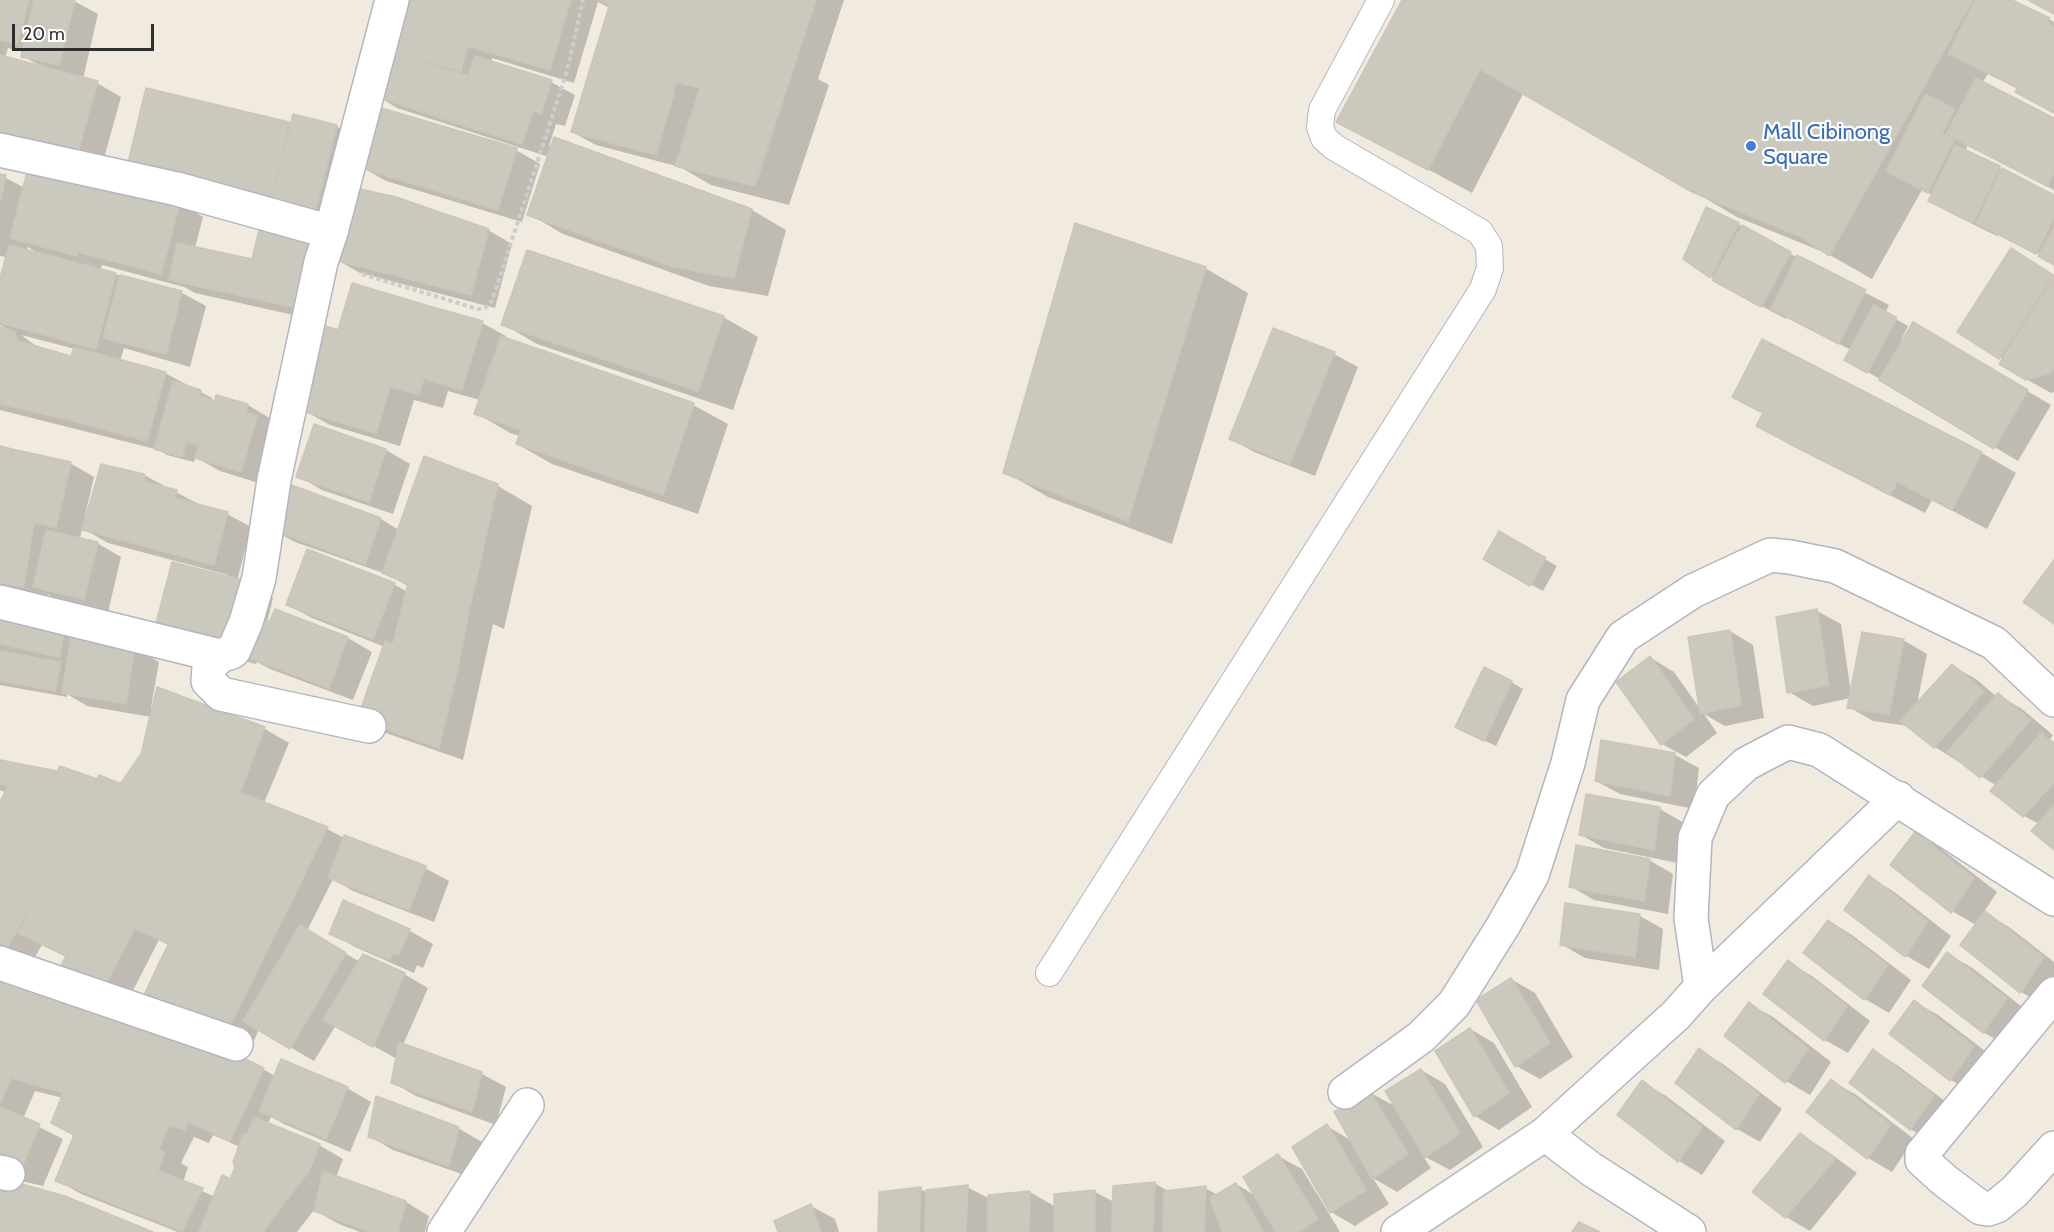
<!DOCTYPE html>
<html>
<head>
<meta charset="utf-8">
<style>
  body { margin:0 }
  #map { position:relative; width:2054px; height:1232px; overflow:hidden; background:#f0eadf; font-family:Cabin,sans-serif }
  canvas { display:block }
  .scale { position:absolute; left:12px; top:24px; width:142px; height:27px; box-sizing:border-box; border:3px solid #2e2e2e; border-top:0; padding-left:8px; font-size:18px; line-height:21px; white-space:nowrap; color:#2e2e2e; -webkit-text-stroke:4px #fff; paint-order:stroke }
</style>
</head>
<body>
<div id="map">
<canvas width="2054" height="1232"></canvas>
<div class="scale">20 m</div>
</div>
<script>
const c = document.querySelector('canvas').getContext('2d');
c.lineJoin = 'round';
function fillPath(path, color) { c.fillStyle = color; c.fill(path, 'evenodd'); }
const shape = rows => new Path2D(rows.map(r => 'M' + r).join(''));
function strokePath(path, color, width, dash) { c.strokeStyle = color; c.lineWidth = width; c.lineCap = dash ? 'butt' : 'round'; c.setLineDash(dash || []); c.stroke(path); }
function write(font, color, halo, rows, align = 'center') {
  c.font = font + ' Cabin,sans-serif'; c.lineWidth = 4.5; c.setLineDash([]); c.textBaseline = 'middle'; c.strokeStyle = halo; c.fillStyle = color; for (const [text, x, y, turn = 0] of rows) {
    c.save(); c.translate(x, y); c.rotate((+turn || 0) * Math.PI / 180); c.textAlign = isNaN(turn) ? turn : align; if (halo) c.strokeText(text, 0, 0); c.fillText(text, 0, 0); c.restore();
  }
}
fillPath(shape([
  [0,0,72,0,98,14,83,79,97,83,121,97,101,169,0,141],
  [8,48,23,52,22,56,41,66,5,58],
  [400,0,844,0,818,79,829,85,789,205,711,185,680,167,596,145,572,132,610,8,598,2,574,83,492,58,491,62,551,82,575,95,565,126,556,124,549,146,552,147,555,139,752,210,786,230,768,296,709,286,563,234,529,214,549,157,397,108,374,94],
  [1404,0,2009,0,2054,22,2054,113,2018,89,1988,74,1982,83,2054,120,2054,190,1968,145,1966,149,1976,156,2054,197,2054,263,2043,256,2000,234,1997,236,1954,215,1930,201,1933,195,1922,190,1872,279,1828,254,1737,217,1524,92,1472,193,1338,121],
  [289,123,292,125,336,126,360,140,339,226,163,186],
  [516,150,540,164,522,222,386,181,363,168],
  [28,173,180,203,203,217,195,248,253,261,311,244,488,230,512,244,495,308,360,273,334,258,320,321,195,293,184,287,102,265,100,270,182,293,206,306,190,367,124,348,120,361,165,373,212,398,211,401,248,405,271,419,265,485,220,471,195,457,194,462,167,455,159,450,0,410,0,329,9,330,0,325,0,284,7,257,0,256,0,175,25,188],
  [28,247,38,253,27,251],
  [21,335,75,349,72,357,39,348],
  [1738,224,1798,258,1889,305,1885,313,1908,326,1901,340,1903,341,1913,324,2051,405,2018,461,1846,359,1851,350,1787,317,1786,319,1737,293,1684,259],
  [2035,264,2054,276,2054,392,2051,393,2026,379,2004,360,1960,332],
  [1205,268,1248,293,1172,544,1048,497,1005,472],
  [723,317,758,337,733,410,537,344,503,324],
  [482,323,506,336,505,339,693,405,728,424,698,514,552,464,517,444,520,436,510,433,476,413,480,400,448,391,443,408,414,400,400,446,330,425,307,412,322,326,339,332],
  [1762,341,1982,453,2016,473,1987,529,1932,500,1925,513,1792,446,1758,426,1764,414],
  [1334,354,1358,367,1315,476,1254,452,1231,439],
  [315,426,386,450,410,464,393,514,322,490,298,476],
  [0,448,70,463,94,477,85,516,88,516,144,475,200,505,227,514,251,527,237,581,250,584,273,598,267,623,270,624,275,611,348,638,372,652,353,700,270,669,257,662,256,664,180,644,228,575,108,543,82,528,80,539,97,543,121,557,108,612,58,600,48,594,47,600,0,592],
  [425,458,498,486,532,506,504,629,493,624,463,760,383,732,385,647,312,618,288,605,308,551,395,585,408,592,409,587,389,575,295,542,271,529,286,485,381,519,399,530],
  [1499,533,1557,566,1543,591,1485,559],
  [1817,611,1841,624,1851,693,1903,640,1927,654,1917,704,1952,666,1976,679,1997,697,1998,695,2022,709,2053,735,2050,739,2054,742,2054,848,2039,824,2024,816,1992,791,1997,786,1935,747,1908,726,1873,721,1849,707,1851,698,1813,706,1789,692],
  [0,614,135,648,159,662,151,707,154,707,158,689,265,729,289,743,264,803,327,829,344,838,425,868,449,881,434,922,353,891,333,879,307,931,360,962,404,974,428,988,403,1045,482,1074,506,1087,496,1125,416,1096,392,1082,397,1059,336,1025,314,1061,259,1029,253,1043,167,1012,169,945,159,940,127,1002,67,957,42,945,33,960,7,947,0,956,0,805,6,792,0,790,0,761,121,785,142,754,151,717,87,706,67,694,67,697,0,685],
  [1730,631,1753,645,1764,718,1725,726,1704,714,1717,733,1686,757,1662,744,1651,658,1674,672,1701,710],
  [1511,682,1523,689,1496,746,1469,733],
  [1602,741,1675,755,1699,768,1694,809,1620,794,1596,781],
  [1660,809,1684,823,1678,863,1604,848,1581,835],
  [1915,834,1939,847,1997,892,1984,912,2009,927,2054,962,2054,992,2045,1005,2021,992,1962,945,1976,925,1952,911],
  [1649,860,1673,874,1668,914,1594,900,1570,886],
  [1869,877,1893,891,1951,936,1929,969,1905,955],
  [344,902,410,931,433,944,423,968,417,965,414,973,355,947,331,933],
  [1640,916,1663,929,1659,970,1585,958,1561,944],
  [1829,921,1852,935,1911,980,1889,1013,1865,999,1805,953],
  [1947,954,1971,967,2030,1013,2007,1046,1983,1032],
  [1788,962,1812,976,1870,1021,1848,1053,1825,1040],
  [0,973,263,1069,275,1076,347,1088,371,1102,350,1152,284,1124,271,1117,268,1123,319,1145,343,1159,336,1177,406,1202,429,1216,425,1232,360,1232,339,1224,314,1210,297,1232,178,1232,81,1194,57,1180,75,1135,63,1098,35,1091,23,1119,63,1139,43,1186,0,1176],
  [213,1135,240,1147,237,1167,232,1179,223,1176,215,1197,183,1182,188,1167,181,1163,194,1137,209,1143],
  [1511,979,1535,993,1573,1057,1540,1079,1516,1066],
  [1915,1002,1938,1015,1997,1060,1975,1094,1951,1080,1891,1034],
  [1749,1004,1773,1017,1831,1062,1810,1095,1786,1081],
  [1470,1029,1494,1043,1532,1107,1499,1130,1475,1116],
  [1699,1050,1723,1064,1782,1109,1760,1142,1737,1129],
  [1874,1051,1897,1065,1957,1110,1934,1142,1910,1129],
  [1421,1070,1445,1084,1483,1147,1450,1170,1422,1155,1431,1168,1397,1192,1373,1178,1389,1204,1355,1226,1331,1212,1294,1147,1327,1126,1352,1141,1369,1092,1398,1108],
  [1831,1081,1855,1094,1914,1139,1892,1172,1868,1158,1808,1112],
  [1642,1082,1666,1096,1725,1141,1702,1175,1679,1161],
  [458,1128,482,1142,473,1178,393,1150,369,1136],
  [1801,1135,1824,1149,1857,1173,1810,1231,1786,1217,1754,1192],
  [1278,1156,1302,1169,1340,1232,879,1232,920,1189,926,1192,967,1187,990,1199,1030,1192,1056,1207,1056,1196,1095,1192,1114,1202,1154,1183,1170,1192,1205,1188,1218,1195,1236,1184,1256,1196],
  [811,1206,835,1219,839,1232,780,1232]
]), '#0003');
const building = shape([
  [0,0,29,0,17,44,0,40,0,0],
  [34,0,75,0,59,65,21,57,34,0],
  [398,0,463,0,561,32,550,70,468,46,461,71,383,48,398,0],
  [463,0,571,0,561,32,463,0],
  [598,0,712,0,701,34,598,0],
  [712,0,816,0,795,63,701,34,712,0],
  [1402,0,1971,0,1972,1,1829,256,1801,237,1692,192,1480,69,1428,170,1336,122,1402,0],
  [1975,0,2012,0,2050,18,2017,87,1948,54,1975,0],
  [2028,0,2054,0,2054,14,2028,0],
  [610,3,716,38,700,88,676,82,673,97,589,72,610,3],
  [2049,23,2054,28,2054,113,2015,92,2049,23],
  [716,38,795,63,755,186,675,166,716,38],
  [386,50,469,76,452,122,372,95,386,50],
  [0,55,98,81,77,156,0,135,0,55],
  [475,56,552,80,541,114,533,111,522,144,452,122,475,56],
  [589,72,673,97,656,155,571,132,589,72],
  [1976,78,2054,118,2054,173,2047,186,1946,134,1976,78],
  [146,88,289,122,271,202,127,167,146,88],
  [1925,94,1955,109,1942,134,1954,140,1928,193,1886,171,1925,94],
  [378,107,517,148,498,210,361,168,378,107],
  [293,114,337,125,315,213,272,202,293,114],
  [554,137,752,209,734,278,673,267,527,215,554,137],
  [1955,145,2000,166,1973,223,1928,201,1955,145],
  [2002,168,2054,195,2054,218,2036,254,1976,223,2002,168],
  [27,172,96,179,77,256,10,238,27,172],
  [0,174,6,175,0,201,0,174],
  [96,179,180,202,161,274,78,252,96,179],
  [351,187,396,197,381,272,334,260,351,187],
  [396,197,489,229,471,295,381,272,396,197],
  [1706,207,1739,223,1710,278,1683,259,1706,207],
  [1075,223,1206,267,1128,521,1003,473,1075,223],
  [1742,225,1791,252,1761,307,1712,280,1742,225],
  [2054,227,2054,265,2038,256,2054,227],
  [259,230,311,242,297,308,169,280,177,243,252,259,259,230],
  [9,245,116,273,96,349,0,323,0,278,9,245],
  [2011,248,2053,275,1999,359,1957,332,2011,248],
  [527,250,724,316,698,391,501,325,527,250],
  [1797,255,1866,290,1839,344,1771,309,1797,255],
  [120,275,182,291,166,354,103,338,120,275],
  [2054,277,2054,368,2051,373,2026,380,1999,364,2054,277],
  [352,283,436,308,415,376,424,378,419,395,314,364,320,324,338,330,352,283],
  [1874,305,1897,318,1867,373,1844,360,1874,305],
  [436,308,483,321,462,390,415,376,436,308],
  [1913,322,2028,390,1994,449,1879,380,1913,322],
  [0,327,14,331,18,341,4,405,0,404,0,327],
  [1273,328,1335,352,1290,464,1229,439,1273,328],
  [501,336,694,403,663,495,516,444,521,430,474,414,501,336],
  [1762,339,1982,452,1952,510,1897,482,1890,495,1756,426,1763,413,1732,397,1762,339],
  [18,341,71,356,65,419,4,405,18,341],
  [74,347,166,372,147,441,65,419,71,356,74,347],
  [314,364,390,387,376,433,305,412,314,364],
  [173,381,201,390,182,457,154,449,173,381],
  [216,395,248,404,246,413,257,416,241,472,195,458,199,445,187,442,200,396,215,401,216,395],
  [314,424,386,449,369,502,296,477,314,424],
  [0,446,12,449,0,501,0,446],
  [12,449,71,462,56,528,34,522,0,517,0,501,12,449],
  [424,456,498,484,469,610,382,573,424,456],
  [101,464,144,474,145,482,128,542,82,530,101,464],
  [145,482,177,490,175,498,228,512,214,565,128,542,145,482],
  [286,483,381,518,365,564,269,529,286,483],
  [0,517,34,522,24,587,0,583,0,517],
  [46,530,98,542,84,599,33,587,46,530],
  [1499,531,1546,558,1530,586,1483,559,1499,531],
  [307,549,395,583,373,639,286,605,307,549],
  [2054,560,2054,624,2023,602,2054,560],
  [172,562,250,582,232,651,154,631,172,562],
  [408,584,469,610,458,668,393,643,408,584],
  [275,609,348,637,329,688,244,656,258,619,269,622,275,609],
  [1817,609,1829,685,1787,693,1776,617,1817,609],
  [0,613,65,627,59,657,0,644,0,613],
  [1730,630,1741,705,1700,714,1688,637,1730,630],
  [1862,632,1904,639,1889,714,1847,708,1862,632],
  [71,636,135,647,126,704,62,693,71,636],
  [385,641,458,668,439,748,357,719,385,641],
  [0,651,61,662,55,691,0,681,0,651],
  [1650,656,1694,719,1661,745,1616,682,1650,656],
  [1952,664,1984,691,1934,748,1900,721,1952,664],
  [1484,667,1512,681,1484,741,1455,727,1484,667],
  [157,687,265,727,240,792,141,754,157,687],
  [1998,693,2031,720,1980,778,1947,752,1998,693],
  [2041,733,2054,744,2054,782,2023,817,1990,791,2041,733],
  [1601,740,1675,753,1670,796,1595,781,1601,740],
  [141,754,328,827,311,861,120,784,141,754],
  [0,760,57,771,15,852,0,845,0,802,8,786,0,784,0,760],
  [60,766,97,779,52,865,15,852,60,766],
  [99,775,167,802,123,891,52,865,99,775],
  [1586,794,1660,807,1654,850,1579,835,1586,794],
  [167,802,228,827,184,913,123,891,167,802],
  [2054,805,2054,850,2031,831,2054,805],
  [228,827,311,861,292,901,205,871,228,827],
  [1915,832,1974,878,1951,913,1890,865,1915,832],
  [344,835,426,866,409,910,328,878,344,835],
  [0,845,15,852,0,880,0,845],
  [1576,845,1650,859,1644,901,1569,887,1576,845],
  [15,852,52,865,8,947,0,943,0,880,15,852],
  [52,865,104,885,66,956,18,933,52,865],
  [205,871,292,901,270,944,184,913,205,871],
  [1869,875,1928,921,1905,957,1844,910,1869,875],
  [104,885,184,913,168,944,135,928,103,989,59,969,104,885],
  [343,900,410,929,399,955,393,953,390,960,329,934,343,900],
  [1565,903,1640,914,1635,957,1560,945,1565,903],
  [1985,911,2044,957,2020,993,1960,945,1985,911],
  [184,913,270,944,247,992,160,961,184,913],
  [1828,920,1888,965,1864,1000,1803,953,1828,920],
  [300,925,346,953,290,1049,243,1021,300,925],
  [1947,952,2007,998,1983,1033,1922,986,1947,952],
  [363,954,405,973,373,1047,323,1020,363,954],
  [1788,960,1847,1006,1824,1041,1763,994,1788,960],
  [160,961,247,992,228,1030,142,999,160,961],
  [5,973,49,995,11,1078,0,1074,0,984,5,973],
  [1511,978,1550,1043,1515,1067,1476,1000,1511,978],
  [49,995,99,1003,57,1091,11,1078,49,995],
  [1914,1000,1974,1046,1950,1081,1889,1034,1914,1000],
  [1749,1002,1808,1048,1785,1083,1724,1036,1749,1002],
  [99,1003,137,1015,96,1102,57,1091,99,1003],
  [137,1015,171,1028,131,1113,96,1102,137,1015],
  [171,1028,217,1045,185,1130,131,1113,171,1028],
  [1470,1028,1509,1093,1474,1117,1435,1051,1470,1028],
  [399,1042,482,1072,472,1112,391,1083,399,1042],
  [217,1045,264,1068,230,1141,189,1122,217,1045],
  [1699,1048,1759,1094,1736,1130,1675,1083,1699,1048],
  [1873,1049,1934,1095,1910,1130,1849,1083,1873,1049],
  [281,1059,348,1087,326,1139,259,1111,281,1059],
  [1421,1069,1460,1133,1425,1158,1385,1091,1421,1069],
  [0,1074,11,1078,0,1104,0,1074],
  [1831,1079,1891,1125,1867,1159,1806,1112,1831,1079],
  [1642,1080,1702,1127,1678,1162,1617,1115,1642,1080],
  [1369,1090,1408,1154,1372,1179,1334,1112,1369,1090],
  [63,1093,118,1109,84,1192,55,1181,74,1135,51,1123,63,1093],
  [376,1096,459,1127,449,1166,368,1137,376,1096],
  [0,1107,40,1124,19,1174,0,1169,0,1107],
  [118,1109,170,1124,131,1211,84,1192,118,1109],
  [254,1117,320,1144,309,1171,286,1201,231,1177,235,1167,233,1162,243,1135,248,1133,254,1117],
  [1327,1124,1366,1190,1330,1213,1292,1147,1327,1124],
  [1800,1133,1835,1159,1785,1218,1752,1192,1800,1133],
  [158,1149,165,1152,158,1171,203,1188,182,1231,131,1211,158,1149],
  [1278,1154,1318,1219,1299,1232,1276,1232,1243,1177,1278,1154],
  [323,1171,406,1201,398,1232,371,1232,314,1211,323,1171],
  [222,1175,286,1201,263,1232,199,1232,222,1175],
  [0,1178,65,1196,49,1232,0,1232,0,1178],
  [1155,1182,1153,1232,1112,1232,1113,1186,1155,1182],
  [1236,1183,1263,1232,1222,1232,1210,1198,1236,1183],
  [968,1185,966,1232,925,1232,926,1190,968,1185],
  [1206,1186,1204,1232,1163,1232,1164,1191,1206,1186],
  [921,1187,919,1232,878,1232,879,1192,921,1187],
  [1095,1190,1095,1232,1054,1232,1054,1194,1095,1190],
  [1030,1191,1029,1232,988,1232,988,1195,1030,1191],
  [65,1196,136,1225,133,1232,49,1232,65,1196],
  [811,1204,821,1232,778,1232,774,1221,811,1204],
  [1579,1222,1600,1232,1572,1232,1579,1222],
  [136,1225,153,1232,133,1232,136,1225]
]);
fillPath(building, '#cbc8be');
strokePath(building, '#cdc6b8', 1.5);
const service = shape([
  [1049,973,1483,289,1490,268,1489,246,1480,232,1334,147,1324,138,1320,127,1322,110,1381,0]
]);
const minor = shape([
  [0,150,177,189,331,232],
  [0,602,220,656],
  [369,726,221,694,208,681,209,667,220,656,232,652,234,650,246,622,259,578,274,480,321,262,331,232,392,0],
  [0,963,236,1044],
  [1701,987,1691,918,1695,838,1713,795,1746,764,1788,742,1819,750,2054,899],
  [2054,994,1922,1154,1922,1160,1944,1180,1981,1208,1988,1209,1997,1206,2015,1191,2054,1148],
  [1345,1092,1421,1037,1454,1004,1503,926,1532,875,1568,763,1583,700,1623,637,1693,591,1770,555,1790,557,1835,566,1994,643,2054,700],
  [1545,1134,1591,1169,1689,1232],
  [0,1172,8,1174],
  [444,1232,527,1105],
  [1398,1232,1545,1134,1676,1015,1701,987,1898,798]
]);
strokePath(service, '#b3b5c3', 28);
strokePath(minor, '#b3b5c3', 36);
strokePath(shape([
  [362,274,478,309,485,308,492,301,567,71,583,0]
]), '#cdcdcd', 4, [4.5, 3]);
strokePath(service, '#fff', 26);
strokePath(minor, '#fff', 33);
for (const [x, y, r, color] of [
  [1751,146,6,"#3f7fe0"]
]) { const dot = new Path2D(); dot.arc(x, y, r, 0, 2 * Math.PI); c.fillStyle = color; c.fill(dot); strokePath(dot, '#fff', 2); }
write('22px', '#366cbe', '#fff', [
  ["Mall Cibinong",1763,133],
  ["Square",1763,158]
], 'left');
</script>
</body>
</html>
